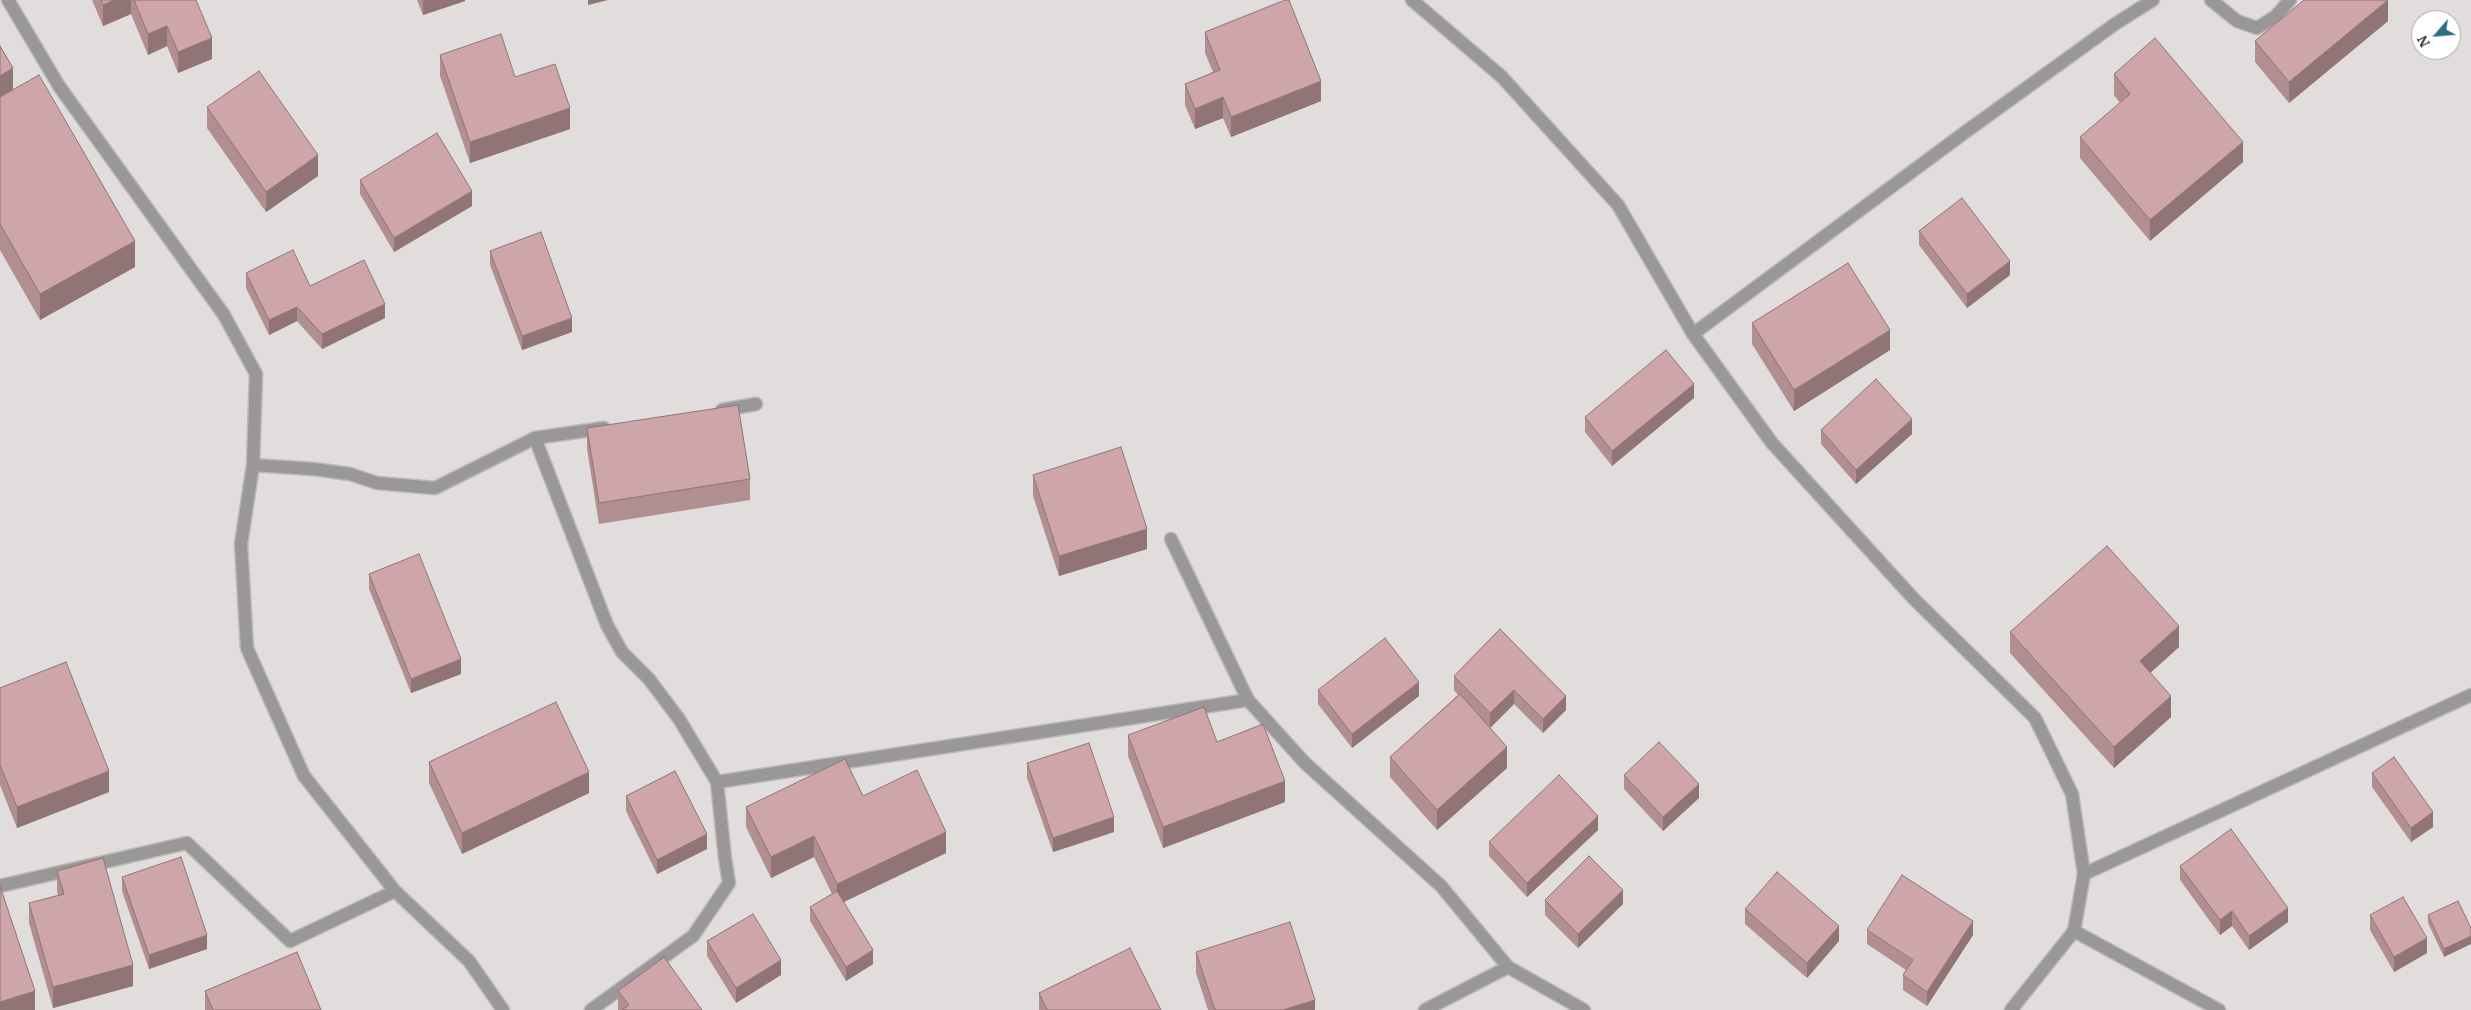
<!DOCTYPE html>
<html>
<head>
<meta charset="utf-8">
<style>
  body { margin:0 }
  #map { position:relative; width:2471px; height:1010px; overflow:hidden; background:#e2dddd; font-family:"PT Serif",serif }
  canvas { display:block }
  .north { position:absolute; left:2411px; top:10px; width:50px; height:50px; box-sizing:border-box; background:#fff; border:1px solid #aaa9a9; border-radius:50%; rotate:243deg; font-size:14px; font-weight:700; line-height:20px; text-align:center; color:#2a2828 }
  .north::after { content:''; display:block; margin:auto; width:18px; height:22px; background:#2e6e82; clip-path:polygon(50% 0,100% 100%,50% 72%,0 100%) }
</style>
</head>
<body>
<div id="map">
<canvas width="2471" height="1010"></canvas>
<div class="north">N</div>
</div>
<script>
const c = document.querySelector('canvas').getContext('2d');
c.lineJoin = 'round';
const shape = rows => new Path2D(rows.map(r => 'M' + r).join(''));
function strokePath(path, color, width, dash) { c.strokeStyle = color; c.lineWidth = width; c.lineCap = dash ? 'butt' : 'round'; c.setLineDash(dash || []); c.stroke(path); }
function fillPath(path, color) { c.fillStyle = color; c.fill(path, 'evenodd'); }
const service = shape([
  [1171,539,1248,700]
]);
const minor = shape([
  [8,0,59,86,224,315,256,374,253,465,241,544,247,648,304,776,395,891,469,961,503,1010],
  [1412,0,1502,77,1618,205,1693,334,1772,443,1913,598,2035,718,2072,794,2084,874,2074,931,2011,1010],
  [2211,0,2237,21,2257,28,2276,16,2290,0],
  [1693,334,1964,133,2115,24,2153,0],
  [722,410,756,404],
  [535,438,607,625,622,652,649,679,679,719,717,782,725,858,729,883,693,936,591,1010],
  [253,465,313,469,350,474,377,483,435,488,535,438,604,428],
  [717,782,1248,700,1305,763,1441,886,1508,967],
  [2084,874,2471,695],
  [0,886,187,843,290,941,395,891],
  [2074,931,2219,1010],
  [1425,1010,1508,967,1584,1010]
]);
strokePath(service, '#bdb9b9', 15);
strokePath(minor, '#bdb9b9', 15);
strokePath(service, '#999798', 12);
strokePath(minor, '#999798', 12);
fillPath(shape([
  [92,0,196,0,212,59,178,73,167,46,148,55,131,14,103,26],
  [417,0,465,0,465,1,423,15],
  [2388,21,2289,103,2255,62,2255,41],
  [1205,32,1321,101,1231,137,1223,118,1195,129,1185,105,1185,84,1213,72,1205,53],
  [0,46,13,89,135,267,40,320,0,250],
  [440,55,515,77,570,129,470,163,440,76],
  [2114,74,2243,162,2150,241,2080,158,2080,137,2120,103,2114,95],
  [207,107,318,176,266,212,207,128],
  [360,180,472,206,394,252,360,194],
  [1919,231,2010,275,1967,308,1919,245],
  [490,251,572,332,522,350,490,265],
  [246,273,310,286,385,318,322,349,297,321,269,335,246,288],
  [1752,323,1890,350,1794,411,1752,344],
  [1694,398,1612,466,1585,432,1585,417],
  [587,428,750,479,750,500,599,524,587,449],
  [1821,430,1912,434,1856,484,1821,444],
  [1033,475,1147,549,1059,576,1033,496],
  [369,574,461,674,411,693,369,589],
  [1500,629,1566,710,1543,733,1514,704,1490,728,1481,718,1507,768,1437,830,1390,777,1390,757,1458,695,1454,690,1454,676],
  [2010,632,2179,647,2150,673,2171,717,2114,768,2010,653],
  [0,688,109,792,17,828,0,785],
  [1318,690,1419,696,1352,748,1318,704],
  [1128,735,1217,742,1285,802,1163,848,1128,756],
  [429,762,589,793,462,854,429,783],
  [1027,763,1114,832,1053,852,1027,778],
  [2372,773,2433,827,2411,842,2372,787],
  [1624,775,1699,798,1663,831,1624,789],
  [626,796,707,849,657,874,626,811],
  [863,796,946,853,844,902,873,964,846,981,810,921,810,907,832,894,814,857,771,878,746,827,746,807],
  [1598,830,1527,897,1489,856,1489,842],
  [2180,866,2288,922,2249,950,2232,926,2220,935,2180,880],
  [57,871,133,986,53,1008,29,923,29,903,58,895,57,891],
  [122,877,207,949,149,969,122,891],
  [1545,900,1623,904,1578,948,1545,915],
  [1745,909,1839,941,1807,978,1745,924],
  [2370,915,2427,953,2394,972,2370,930],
  [2428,915,2471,928,2444,957,2428,923],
  [1867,930,1973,935,1927,1006,1903,990,1903,975,1906,970,1867,944],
  [707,941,781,975,736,1003,707,956],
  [1196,952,1315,1010,1208,1010,1196,973],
  [205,991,321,1010,205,1010],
  [618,991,702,1010,618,1010],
  [1039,993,1161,1010,1039,1010]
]), '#b18e90');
fillPath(shape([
  [115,0,131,0,131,14,103,26,103,5],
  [426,0,465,0,465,1,423,15,423,1],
  [588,0,608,0,588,5],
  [2388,0,2388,21,2289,103,2289,82],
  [167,26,167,46,148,55,148,34],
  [212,38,212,59,178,73,178,52],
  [13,68,13,89,0,97,0,76],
  [1321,81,1321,101,1231,137,1231,117],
  [1223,97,1223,118,1195,129,1195,109],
  [570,108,570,129,470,163,470,142],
  [2243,142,2243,162,2150,241,2150,220],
  [318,155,318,176,266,212,266,192],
  [472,191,472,206,394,252,394,238],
  [135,241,135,267,40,320,40,294],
  [2010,261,2010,275,1967,308,1967,294],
  [385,304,385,318,322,349,322,334],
  [297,307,297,321,269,335,269,320],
  [572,318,572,332,522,350,522,336],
  [1890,330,1890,350,1794,411,1794,390],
  [1694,384,1694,398,1612,466,1612,451],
  [1912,419,1912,434,1856,484,1856,470],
  [1147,529,1147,549,1059,576,1059,556],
  [2179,626,2179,647,2140,682,2140,661],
  [461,659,461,674,411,693,411,679],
  [1419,682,1419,696,1352,748,1352,734],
  [1514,690,1514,704,1490,728,1490,713],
  [1566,696,1566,710,1543,733,1543,719],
  [2171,696,2171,717,2114,768,2114,747],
  [1507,747,1507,768,1437,830,1437,810],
  [109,771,109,792,17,828,17,807],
  [589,772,589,793,462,854,462,833],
  [1285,781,1285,802,1163,848,1163,827],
  [1699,784,1699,798,1663,831,1663,817],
  [2433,812,2433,827,2411,842,2411,828],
  [1598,816,1598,830,1527,897,1527,883],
  [1114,817,1114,832,1053,852,1053,838],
  [946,832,946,853,837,905,837,884],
  [707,834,707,849,657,874,657,860],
  [814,836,814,857,771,878,771,857],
  [1623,890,1623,904,1578,948,1578,934],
  [2288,908,2288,922,2249,950,2249,936],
  [2232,911,2232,926,2220,935,2220,920],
  [1973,921,1973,935,1927,1006,1927,992],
  [1839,926,1839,941,1807,978,1807,963],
  [207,935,207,949,149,969,149,955],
  [2471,936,2471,944,2444,957,2444,949],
  [2427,938,2427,953,2394,972,2394,957],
  [873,950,873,964,846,981,846,967],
  [781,960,781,975,736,1003,736,988],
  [133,965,133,986,53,1008,53,987],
  [35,991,35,1010,0,1010,0,1002],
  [1315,1000,1315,1010,1283,1010]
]), '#907476');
const building = shape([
  [101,0,115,0,103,5,101,0],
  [134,0,196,0,212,38,178,52,167,26,148,34,134,0],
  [1285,0,1289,0,1321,81,1231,117,1223,97,1195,109,1185,84,1220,70,1205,32,1285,0],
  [2304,0,2388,0,2289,82,2255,41,2304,0],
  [501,34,515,77,555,64,570,108,470,142,440,55,501,34],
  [2155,38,2243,142,2150,220,2080,137,2130,94,2114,74,2155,38],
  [0,46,13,68,0,76,0,46],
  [259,71,318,155,266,192,207,107,259,71],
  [39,75,135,241,40,294,0,224,0,97,39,75],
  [437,133,472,191,394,238,360,180,437,133],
  [1962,198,2010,261,1967,294,1919,231,1962,198],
  [541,232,572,318,522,336,490,251,541,232],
  [293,250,310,286,364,260,385,304,322,334,297,307,269,320,246,273,293,250],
  [1848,263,1890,330,1794,390,1752,323,1848,263],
  [1666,350,1694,384,1612,451,1585,417,1666,350],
  [1876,379,1912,419,1856,470,1821,430,1876,379],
  [738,405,750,479,599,503,587,428,738,405],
  [1121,447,1147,529,1059,556,1033,475,1121,447],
  [2107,546,2179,626,2140,661,2171,696,2114,747,2010,632,2107,546],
  [419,554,461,659,411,679,369,574,419,554],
  [1500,629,1566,696,1543,719,1514,690,1490,713,1454,676,1500,629],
  [1385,638,1419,682,1352,734,1318,690,1385,638],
  [66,662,109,771,17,807,0,765,0,688,66,662],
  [1460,694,1507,747,1437,810,1390,757,1460,694],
  [556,702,589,772,462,833,429,762,556,702],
  [1204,707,1217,742,1263,724,1285,781,1163,827,1128,735,1204,707],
  [1659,742,1699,784,1663,817,1624,775,1659,742],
  [1089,743,1114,817,1053,838,1027,763,1089,743],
  [2394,757,2433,812,2411,828,2372,773,2394,757],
  [845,759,863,796,917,770,946,832,837,884,814,836,771,857,746,807,845,759],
  [675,771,707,834,657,860,626,796,675,771],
  [1559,775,1598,816,1527,883,1489,842,1559,775],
  [2231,829,2288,908,2249,936,2232,911,2220,920,2180,866,2231,829],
  [1589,856,1623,890,1578,934,1545,900,1589,856],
  [181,857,207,935,149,955,122,877,181,857],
  [103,858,133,965,53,987,29,903,64,894,57,871,103,858],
  [1777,872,1839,926,1807,963,1745,909,1777,872],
  [1902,875,1973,921,1927,992,1903,975,1913,960,1867,930,1902,875],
  [0,886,35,991,0,1002,0,886],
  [837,891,873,950,846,967,810,907,837,891],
  [2403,897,2427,938,2394,957,2370,915,2403,897],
  [2458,901,2471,928,2471,936,2444,949,2428,915,2458,901],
  [753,914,781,960,736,988,707,941,753,914],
  [1290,922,1315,1000,1283,1010,1215,1010,1196,952,1290,922],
  [1130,948,1161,1010,1047,1010,1039,993,1130,948],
  [297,952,321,1010,213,1010,205,991,297,952],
  [664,957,702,1010,622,1010,629,1005,618,991,664,957]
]);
fillPath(building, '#cea5a8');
strokePath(building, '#907476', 1);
</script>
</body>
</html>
